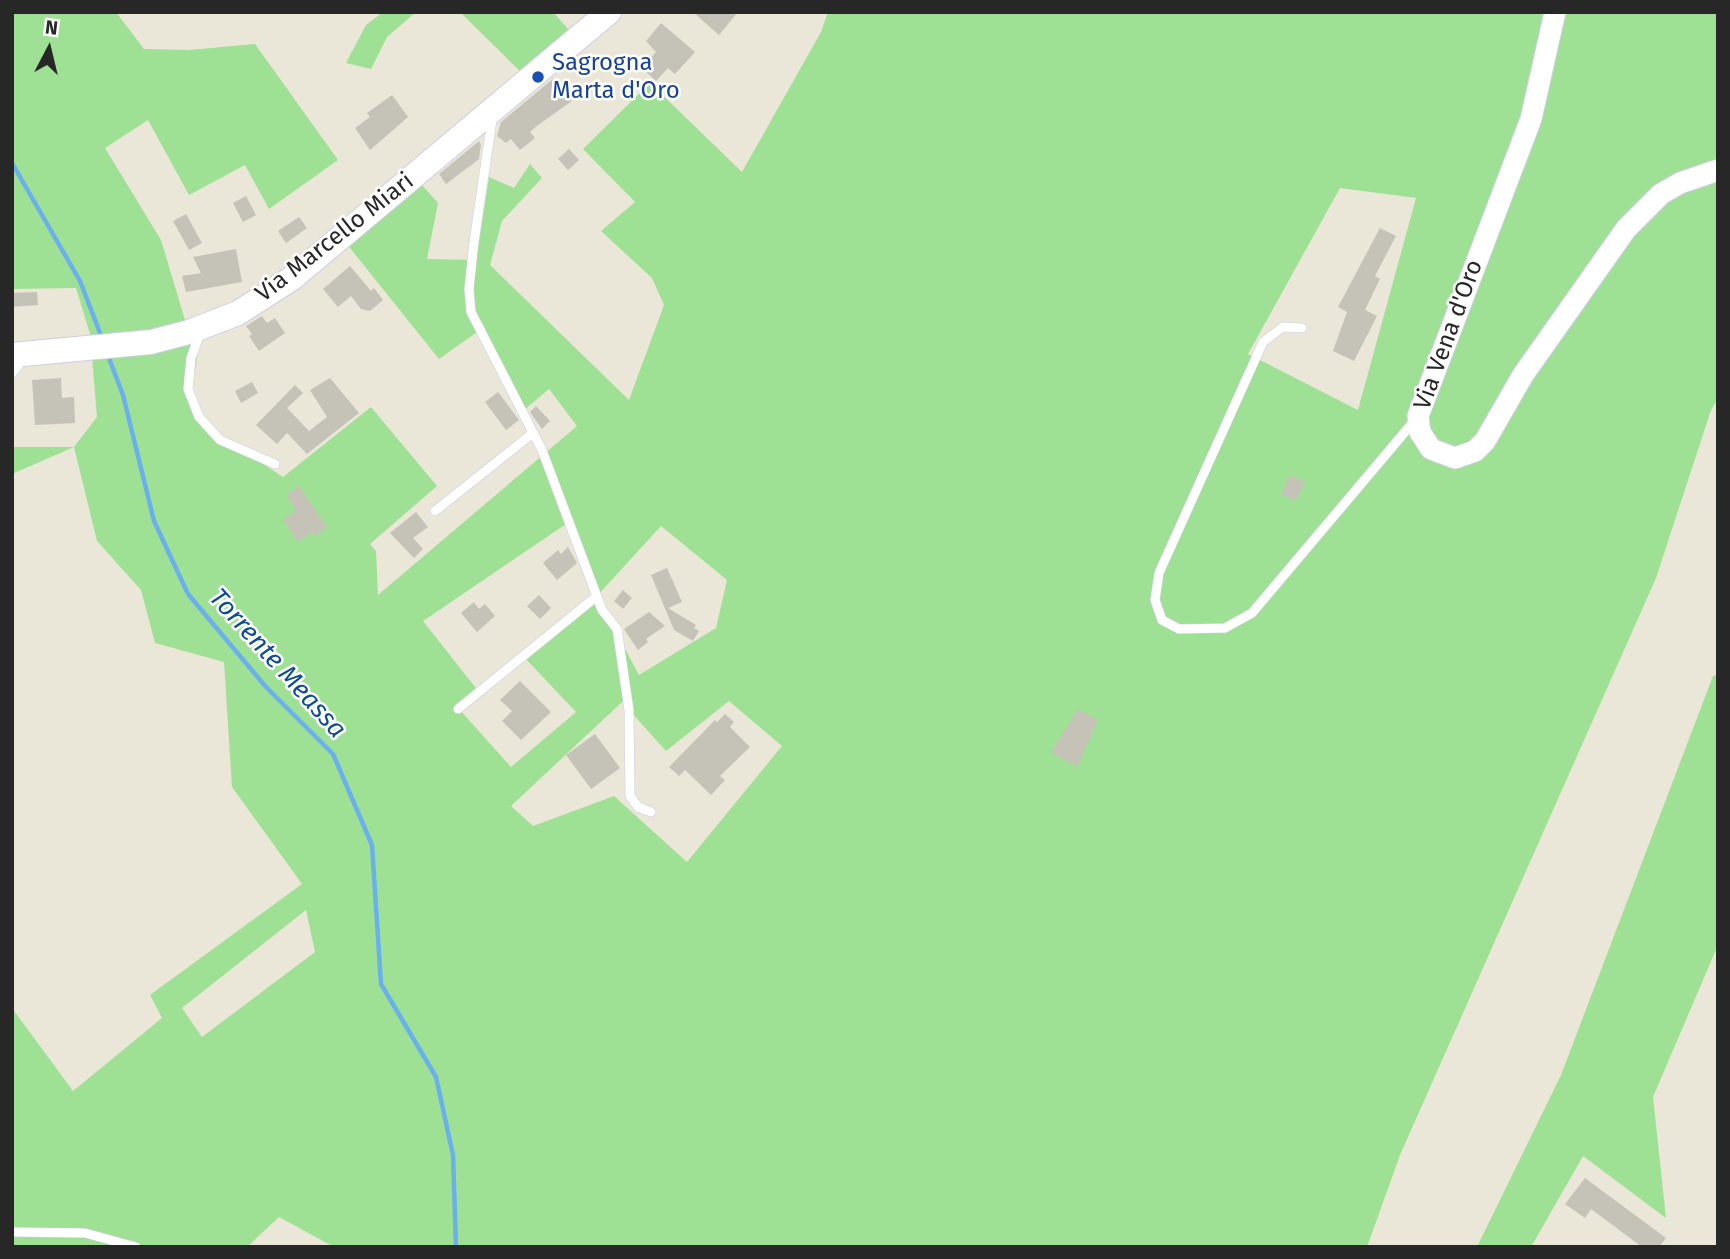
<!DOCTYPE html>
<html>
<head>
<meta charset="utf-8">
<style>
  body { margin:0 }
  #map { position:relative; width:1730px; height:1259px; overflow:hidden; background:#eae6d8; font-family:"Fira Sans",sans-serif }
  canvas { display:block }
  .frame { position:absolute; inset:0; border:14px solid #272727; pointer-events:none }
  .north { position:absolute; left:14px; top:14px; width:70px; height:70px; -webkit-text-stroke:5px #fff; paint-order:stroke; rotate:7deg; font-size:19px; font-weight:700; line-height:28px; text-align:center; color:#272727 }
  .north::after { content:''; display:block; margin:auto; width:24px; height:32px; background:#272727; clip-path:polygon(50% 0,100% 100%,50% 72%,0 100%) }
</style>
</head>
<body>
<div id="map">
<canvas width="1730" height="1259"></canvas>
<div class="frame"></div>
<div class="north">N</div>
</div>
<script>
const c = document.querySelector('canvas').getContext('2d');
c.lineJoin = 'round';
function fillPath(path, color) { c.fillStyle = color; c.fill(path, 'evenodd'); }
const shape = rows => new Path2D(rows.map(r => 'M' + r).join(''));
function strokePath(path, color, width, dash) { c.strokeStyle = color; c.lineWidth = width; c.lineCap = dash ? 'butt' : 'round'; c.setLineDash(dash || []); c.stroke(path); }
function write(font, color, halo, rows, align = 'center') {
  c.font = font + ' "Fira Sans",sans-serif'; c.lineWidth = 5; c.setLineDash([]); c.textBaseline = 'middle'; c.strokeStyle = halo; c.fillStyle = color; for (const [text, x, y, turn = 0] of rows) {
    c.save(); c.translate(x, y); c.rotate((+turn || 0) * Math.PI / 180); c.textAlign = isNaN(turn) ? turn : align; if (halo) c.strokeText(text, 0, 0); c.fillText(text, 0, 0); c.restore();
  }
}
fillPath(shape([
  [12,12,116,12,144,49,189,50,255,44,338,160,269,209,245,165,189,195,148,120,105,148,161,240,185,320,203,321,192,388,202,415,221,436,283,477,371,407,437,486,370,544,376,551,378,595,577,426,549,389,523,411,480,330,439,359,342,238,414,176,438,203,427,259,476,260,489,177,514,188,530,164,542,178,502,221,490,265,629,400,664,305,652,278,601,231,635,202,583,149,650,83,742,172,821,32,828,12,1718,12,1718,399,1711,410,1656,578,1400,1155,1367,1247,334,1247,279,1217,247,1247,12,1247,12,1008,73,1091,162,1018,150,995,302,884,232,787,224,662,155,643,141,590,97,541,74,447,12,474,12,447,74,447,97,417,90,334,76,288,12,289],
  [1340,188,1416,198,1358,410,1248,354],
  [569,522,596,596,523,656,576,712,511,767,459,709,479,692,423,621],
  [661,526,727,580,716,628,639,675,597,596],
  [729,701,782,746,687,862,614,796,533,826,511,806,622,702,666,751],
  [306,910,315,952,202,1037,182,1008],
  [383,12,416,12,387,37,371,69,346,63,366,25],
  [460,12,553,12,577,39,525,76],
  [1718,675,1718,945,1653,1097,1666,1218,1583,1156,1531,1247,1477,1247,1561,1075,1713,676]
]), '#9fe194');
strokePath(shape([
  [12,163,80,281,102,338],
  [107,353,123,395,154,521,188,594,266,687,333,754,372,845,381,984,436,1077,453,1155,456,1247]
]), '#6ab0ed', 4.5);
fillPath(shape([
  [693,12,738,12,719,35],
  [661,23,695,52,675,74,668,68,656,81,642,68,656,52,646,41],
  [554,78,572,101,538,125,530,132,535,138,520,150,511,139,506,143,497,136,501,122],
  [392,95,408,117,370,150,355,128,370,117,367,113],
  [479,141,481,145,479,159,446,184,439,174],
  [569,149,579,160,568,170,558,159],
  [246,196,256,215,243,222,233,203],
  [186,214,202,243,189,250,173,221],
  [299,217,307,228,286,243,278,231],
  [1380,228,1396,236,1375,276,1380,279,1365,310,1377,316,1354,361,1333,351,1347,312,1338,307],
  [236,249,242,282,186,292,182,276,201,273,193,257],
  [350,266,371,291,374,288,383,300,370,311,361,309,351,296,338,307,323,289],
  [37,292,38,305,12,307,12,293],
  [262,316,267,323,275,318,285,333,259,351,249,336,252,334,246,326],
  [61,378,62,398,74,397,75,423,35,425,32,380],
  [330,378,359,413,307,454,287,433,277,444,256,425,295,385,303,393,287,408,309,431,327,417,310,390],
  [252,382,258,393,241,403,235,391],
  [498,392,519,420,506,430,485,402],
  [536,406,550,421,542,429,530,412],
  [1290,475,1305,482,1295,501,1281,494],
  [299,486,327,527,315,536,312,532,298,542,283,520,296,510,286,495],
  [416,512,428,527,413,538,423,549,414,558,390,533],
  [568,547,577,563,557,580,543,563,558,550,561,554],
  [667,568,682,602,668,608,696,625,694,628,699,631,693,641,674,630,651,575],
  [623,590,632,598,623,609,614,601],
  [539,595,551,608,540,619,527,606],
  [474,602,479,609,485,604,495,616,477,632,461,613],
  [649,612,665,626,646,639,648,642,638,650,624,629],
  [520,681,551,712,521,740,502,721,512,711,500,700],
  [1078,709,1098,720,1077,767,1051,752],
  [725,714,734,722,730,727,750,747,720,776,725,780,711,795,685,770,679,776,669,767,715,720,717,722],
  [595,734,620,768,591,789,566,755],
  [1585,1178,1666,1238,1659,1247,1642,1247,1591,1209,1585,1218,1565,1204]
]), '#c5c2b8');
const service = shape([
  [492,120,474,242,469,289,471,312,542,450,602,610,617,629,629,710,630,796,638,807,651,812],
  [1302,328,1283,327,1263,342,1159,573,1155,600,1162,620,1179,629,1225,628,1252,613,1415,420],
  [200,333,191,358,188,389,199,417,220,440,275,464],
  [12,373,18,366,20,356],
  [435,511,533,433],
  [458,709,597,596],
  [12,1232,85,1233,136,1247]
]);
const tertiary = shape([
  [1555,12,1531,119,1418,416,1420,432,1431,449,1455,458,1475,451,1485,441,1523,375,1626,229,1661,194,1680,183,1718,170]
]);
const secondary = shape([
  [12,355,151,342,189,332,238,313,291,279,609,12]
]);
strokePath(service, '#cecee1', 10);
strokePath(tertiary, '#cecee1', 23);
strokePath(secondary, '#cecee1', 26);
strokePath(service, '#fff', 9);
strokePath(tertiary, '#fff', 21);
strokePath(secondary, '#fff', 24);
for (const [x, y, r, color] of [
  [538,77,7,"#1a4fb4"]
]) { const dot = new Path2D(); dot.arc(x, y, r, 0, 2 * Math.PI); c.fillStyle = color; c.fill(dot); strokePath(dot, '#fff', 2.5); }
write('24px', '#164399', '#fff', [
  ["Sagrogna",552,63],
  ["Marta d'Oro",552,91]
], 'left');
write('24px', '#272727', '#fff', [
  ["Via Marcello Miari",335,238,-38],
  ["Via Vena d'Oro",1449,335,-70]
]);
write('italic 26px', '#0e4b95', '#fff', [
  ["Torrente Meassa",277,664,48]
]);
</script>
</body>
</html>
